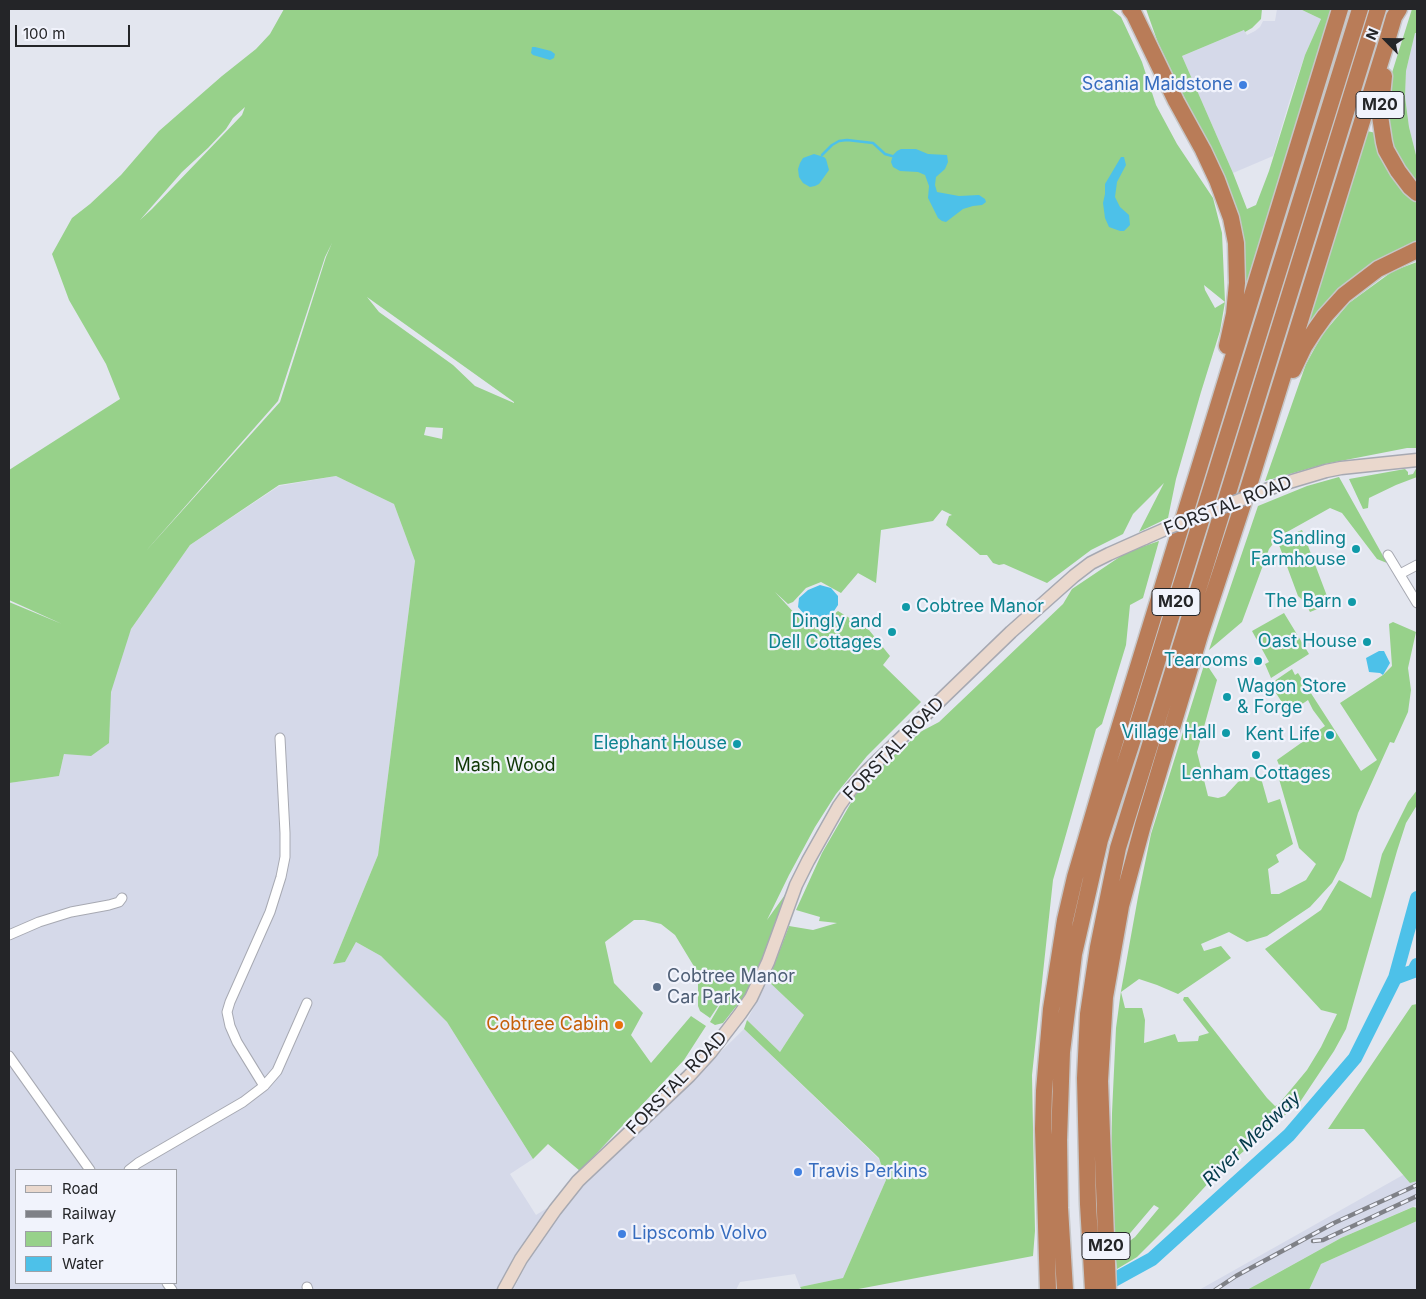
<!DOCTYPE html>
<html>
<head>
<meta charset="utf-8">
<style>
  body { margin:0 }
  #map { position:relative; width:1426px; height:1299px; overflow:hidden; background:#e3e6ef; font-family:Inter,sans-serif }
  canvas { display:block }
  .frame { position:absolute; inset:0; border:10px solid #242528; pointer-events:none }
  .legend { position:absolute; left:15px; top:1169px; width:162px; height:115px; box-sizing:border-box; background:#f1f3fc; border:1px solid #9fa1a7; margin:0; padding:6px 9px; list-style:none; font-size:15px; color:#242528 }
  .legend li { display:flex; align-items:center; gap:10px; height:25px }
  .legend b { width:25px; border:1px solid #9fa1a7 }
  .north { position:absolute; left:1361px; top:15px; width:50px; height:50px; -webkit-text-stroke:4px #f1f3fc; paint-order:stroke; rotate:293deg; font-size:14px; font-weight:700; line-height:20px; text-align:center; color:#242528 }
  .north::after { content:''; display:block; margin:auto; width:18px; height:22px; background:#242528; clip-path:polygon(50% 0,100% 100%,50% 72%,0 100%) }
  .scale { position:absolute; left:15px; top:25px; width:115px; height:22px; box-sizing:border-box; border:2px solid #242528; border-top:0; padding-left:6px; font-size:15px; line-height:18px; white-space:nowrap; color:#242528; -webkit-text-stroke:4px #f1f3fc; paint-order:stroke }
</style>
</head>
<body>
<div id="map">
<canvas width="1426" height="1299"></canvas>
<div class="frame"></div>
<ul class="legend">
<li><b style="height:6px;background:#ead8cd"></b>Road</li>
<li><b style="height:6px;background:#7f8187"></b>Railway</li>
<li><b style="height:14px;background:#97d18a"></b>Park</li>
<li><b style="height:14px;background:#4dc1e9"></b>Water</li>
</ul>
<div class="north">N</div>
<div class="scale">100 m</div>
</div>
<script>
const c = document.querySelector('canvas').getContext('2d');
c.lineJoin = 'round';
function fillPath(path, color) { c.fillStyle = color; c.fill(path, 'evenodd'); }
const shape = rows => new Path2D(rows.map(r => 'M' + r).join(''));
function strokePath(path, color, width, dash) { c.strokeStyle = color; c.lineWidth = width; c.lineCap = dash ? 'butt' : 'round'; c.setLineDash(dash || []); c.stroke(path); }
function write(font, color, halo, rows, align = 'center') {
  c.font = font + ' Inter,sans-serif'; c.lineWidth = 4.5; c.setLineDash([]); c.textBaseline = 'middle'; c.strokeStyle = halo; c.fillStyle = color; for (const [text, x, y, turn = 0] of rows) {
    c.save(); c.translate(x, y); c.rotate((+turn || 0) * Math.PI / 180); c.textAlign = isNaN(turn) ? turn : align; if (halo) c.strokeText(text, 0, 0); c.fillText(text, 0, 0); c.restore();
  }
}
fillPath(shape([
  [1277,9,1300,9,1321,19,1305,55,1290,99,1273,156,1233,173,1182,56,1244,30,1247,35,1255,31,1260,27,1263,21,1275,21],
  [1415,32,1417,33,1417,159,1409,127,1405,97,1406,71],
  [336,476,394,504,415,561,378,855,333,964,345,962,356,942,381,956,447,1022,533,1159,510,1174,536,1215,587,1183,744,1029,879,1159,886,1180,843,1278,800,1287,795,1274,740,1282,736,1290,513,1290,540,1239,533,1232,498,1290,9,1290,9,783,59,776,64,754,131,629,190,545,279,486],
  [16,1170,176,1170,176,1283,16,1283],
  [768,981,804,1015,780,1052,747,1020],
  [1417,1169,1417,1205,1341,1238,1261,1282,1249,1290,1199,1290,1403,1175],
  [1417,1221,1417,1290,1309,1290,1321,1264]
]), '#d5d9e9');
fillPath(shape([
  [284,9,1111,9,1121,17,1142,62,1156,105,1177,144,1213,198,1222,233,1225,302,1220,331,1201,392,1176,479,1168,518,1139,532,1164,483,1133,514,1123,534,1091,550,1047,583,1004,564,999,565,993,563,987,555,980,555,946,525,949,516,952,515,942,510,933,521,881,530,876,583,858,573,841,593,821,582,806,588,793,602,788,604,775,592,808,628,808,618,822,619,833,615,838,611,869,630,890,656,883,665,921,702,867,756,836,794,815,827,789,875,767,920,787,892,765,956,749,990,723,1023,715,1025,710,1022,730,988,710,1018,700,1011,698,1006,698,973,675,935,661,924,644,920,634,920,605,942,614,983,643,1013,631,1035,651,1063,691,1016,706,1026,684,1060,580,1171,548,1144,533,1159,447,1022,381,956,356,942,345,962,333,964,378,855,415,561,394,504,336,476,279,485,190,545,131,629,111,692,109,743,91,756,64,754,59,776,9,783,9,602,62,624,9,600,9,470,120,399,106,364,69,300,52,254,72,218,90,204,121,175,159,131,222,76,256,49,270,34],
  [245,107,242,115,152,209,140,220,182,172,208,148,226,129,233,118],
  [332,243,326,257,280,402,145,552,278,401,325,257],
  [1204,285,1225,302,1215,308,1205,290],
  [367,297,514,402,514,403,475,386,453,365,379,312],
  [426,427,443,428,442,439,424,435],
  [1146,9,1262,9,1261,19,1252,28,1245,32,1244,30,1182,56,1233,173,1247,209,1256,205,1269,171,1305,55,1321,19,1300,9,1333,9,1278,181,1245,292,1243,286,1236,214,1194,117,1158,43],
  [1412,9,1417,9,1417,33,1415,33,1406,71,1405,97,1409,127,1417,159,1417,188,1392,151,1385,95],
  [1367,131,1376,133,1417,201,1417,245,1392,256,1295,354],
  [1417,262,1417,448,1407,448,1325,464,1265,481,1306,364,1322,335,1349,303,1393,271],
  [1417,467,1417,477,1396,485,1369,498,1368,508,1363,509,1349,479,1405,469,1408,472,1408,475,1413,474],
  [1339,477,1387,563,1377,559,1342,513,1330,508,1278,537,1269,549,1242,622,1209,650,1258,506,1307,486],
  [1302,530,1330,604,1310,612,1305,602,1298,596,1279,545,1285,537],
  [1159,541,1143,598,1130,605,1126,645,1102,724,1096,729,1053,880,1032,1075,1035,1231,1033,1256,853,1290,802,1290,800,1287,843,1278,886,1180,879,1158,744,1029,747,1020,780,1052,804,1015,768,981,789,926,813,930,837,923,819,921,820,917,796,910,822,853,863,782,922,731,939,722,1063,604,1072,589,1127,552],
  [1284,613,1309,654,1271,678,1265,664,1269,662,1252,631],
  [1393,622,1416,632,1408,668,1411,690,1408,712,1394,743,1390,742,1358,813,1344,860,1332,883,1310,907,1267,936,1247,942,1229,932,1201,944,1204,951,1221,946,1231,958,1178,994,1157,985,1139,979,1121,992,1125,1008,1142,1008,1145,1020,1144,1043,1175,1034,1178,1042,1198,1041,1199,1036,1209,1033,1183,1000,1184,997,1188,997,1267,1098,1275,1106,1278,1105,1307,1070,1321,1047,1337,1014,1321,1010,1265,949,1321,910,1339,880,1371,898,1382,854,1408,802,1417,790,1417,805,1406,823,1397,851,1346,1029,1334,1051,1300,1102,1213,1178,1179,1215,1137,1257,1117,1269,1115,1252,1135,1237,1159,1208,1154,1205,1126,1238,1114,1249,1111,1171,1112,1113,1116,1028,1121,991,1138,897,1151,834,1205,662,1217,680,1197,752,1208,796,1218,798,1225,796,1238,782,1249,777,1261,778,1268,803,1280,799,1293,844,1276,855,1279,862,1268,869,1271,894,1279,894,1306,880,1316,864,1299,848,1277,772,1279,765,1277,760,1325,726,1313,710,1308,700,1289,713,1270,684,1292,669,1295,675,1298,673,1361,771,1377,760,1340,703,1383,675,1392,666,1389,624],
  [1417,1004,1417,1181,1410,1183,1364,1129,1328,1129,1412,1005],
  [1413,1207,1417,1208,1417,1221,1321,1264,1309,1290,1247,1290,1341,1238]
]), '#97d18a');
fillPath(shape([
  [532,47,535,47,551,51,555,54,554,58,550,60,533,55,531,53],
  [901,149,916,149,928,154,947,155,948,162,945,169,936,177,935,185,937,192,959,196,979,195,985,199,986,202,982,205,973,206,963,209,946,222,942,221,938,218,928,198,929,186,925,175,918,172,900,171,893,167,891,162,893,155,897,151],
  [814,154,824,157,826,159,829,170,819,184,815,186,810,187,803,183,799,177,798,169,800,163,803,158],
  [1121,157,1124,157,1126,165,1117,182,1115,197,1120,207,1129,215,1130,225,1124,231,1120,231,1109,227,1105,218,1103,203,1105,194,1105,184],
  [820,585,831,588,838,596,838,605,832,614,823,617,814,617,804,614,798,607,799,598,808,590],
  [1379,651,1384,651,1390,663,1383,675,1380,673,1369,672,1366,658]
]), '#4dc1e9');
strokePath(shape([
  [822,155,832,145,839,141,847,140,873,143,885,154,892,156]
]), '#4dc1e9', 2.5);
strokePath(shape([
  [1395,978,1414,971,1417,965],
  [1101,1287,1152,1259,1289,1135,1355,1058,1395,978,1417,898]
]), '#4dc1e9', 14);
const street = shape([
  [1388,555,1417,603],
  [1400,574,1417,565],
  [9,935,39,922,71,912,109,905,119,902,122,898],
  [9,1056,90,1170],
  [264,1086,277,1071,307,1003],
  [129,1170,138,1163,243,1102,264,1086,237,1042,230,1026,227,1012,230,1002,270,912,281,877,285,857,285,833,280,738],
  [167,1283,172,1290],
  [307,1287,308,1290]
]);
const secondary = shape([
  [1279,485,1326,471,1341,468,1417,460],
  [504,1290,521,1259,555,1210,578,1181,689,1076,710,1053,740,1014,751,998,768,962,796,885,808,861,839,806,851,789,866,772,1011,632,1074,576,1091,563,1109,554,1145,538]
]);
const highway = shape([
  [1130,9,1134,14,1176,101,1203,150,1217,180,1231,218,1236,243,1237,283,1234,314,1227,346],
  [1384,76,1380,116,1384,142,1386,150,1398,171,1410,187,1417,193],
  [1293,370,1304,347,1315,330,1325,316,1344,295,1378,269,1417,250],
  [1048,1290,1043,1129,1044,1091,1051,1009,1065,920,1075,877,1109,761,1340,9],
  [1065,1290,1060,1208,1059,1140,1062,1052,1074,954,1100,840,1135,733,1360,9],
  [1093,1290,1088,1204,1085,1078,1088,1014,1098,947,1118,848,1378,9],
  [1108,1290,1100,1081,1105,997,1121,906,1143,825,1200,635,1247,492,1387,41,1394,17,1399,9]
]);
strokePath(street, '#a7a9b2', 11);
strokePath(secondary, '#a7a9b2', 15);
strokePath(highway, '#c6c6c7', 19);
strokePath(street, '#fff', 9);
strokePath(secondary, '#ead8cd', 12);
strokePath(highway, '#b97c58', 16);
const rail = shape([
  [1313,1241,1323,1240,1417,1196],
  [1215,1290,1236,1276,1334,1223,1417,1185]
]);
strokePath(rail, '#7f8187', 4.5);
strokePath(rail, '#f1f3fc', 2.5, [8]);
const secondaryBridge = shape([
  [1145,538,1170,527,1279,485]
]);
strokePath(secondaryBridge, '#a7a9b2', 15, []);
strokePath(secondaryBridge, '#ead8cd', 12);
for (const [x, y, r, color] of [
  [1243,85,5,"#3f7fe0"],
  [1356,549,5,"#0f9aa8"],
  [1352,602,5,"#0f9aa8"],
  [906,607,5,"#0f9aa8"],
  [892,632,5,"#0f9aa8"],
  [1367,642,5,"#0f9aa8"],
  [1258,661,5,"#0f9aa8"],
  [1227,697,5,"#0f9aa8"],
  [1226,733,5,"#0f9aa8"],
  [1330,735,5,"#0f9aa8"],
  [737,744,5,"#0f9aa8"],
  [1256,755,5,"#0f9aa8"],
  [657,987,5,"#5c6f8a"],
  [619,1025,5,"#e8710a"],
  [798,1172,5,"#3f7fe0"],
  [622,1234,5,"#3f7fe0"]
]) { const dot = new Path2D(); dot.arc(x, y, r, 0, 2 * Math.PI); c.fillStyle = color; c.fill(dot); strokePath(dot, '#f1f3fc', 2); }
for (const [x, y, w] of [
  [1380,105,48],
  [1176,602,48],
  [1106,1246,48]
]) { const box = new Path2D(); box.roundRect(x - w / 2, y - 13.5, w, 27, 4); c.fillStyle = '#f1f3fc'; c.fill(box); strokePath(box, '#242528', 1); }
write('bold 16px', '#242528', null, [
  ["M20",1380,105],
  ["M20",1176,602],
  ["M20",1106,1246]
]);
write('18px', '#366cbe', '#f1f3fc', [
  ["Scania Maidstone",1233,85,"right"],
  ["Travis Perkins",808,1172],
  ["Lipscomb Volvo",632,1234]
], 'left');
write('18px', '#242528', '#f1f3fc', [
  ["FORSTAL ROAD",1228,506,-21],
  ["FORSTAL ROAD",894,749,-46],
  ["FORSTAL ROAD",677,1083,-46]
]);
write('18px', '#0d838f', '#f1f3fc', [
  ["Sandling",1346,539],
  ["Farmhouse",1346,560],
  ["The Barn",1342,602],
  ["Cobtree Manor",916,607,"left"],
  ["Dingly and",882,622],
  ["Dell Cottages",882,643],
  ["Oast House",1357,642],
  ["Tearooms",1248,661],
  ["Wagon Store",1237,687,"left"],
  ["& Forge",1237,708,"left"],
  ["Village Hall",1216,733],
  ["Kent Life",1320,735],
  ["Elephant House",727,744],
  ["Lenham Cottages",1256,774,"center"]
], 'right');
write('18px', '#0f3705', '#f1f3fc', [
  ["Mash Wood",505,766]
]);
write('18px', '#4e5e75', '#f1f3fc', [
  ["Cobtree Manor",667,977],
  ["Car Park",667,998]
], 'left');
write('18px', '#c56008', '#f1f3fc', [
  ["Cobtree Cabin",609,1025]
], 'right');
write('italic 19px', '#043a4a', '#f1f3fc', [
  ["River Medway",1252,1139,-44]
]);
</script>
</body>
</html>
